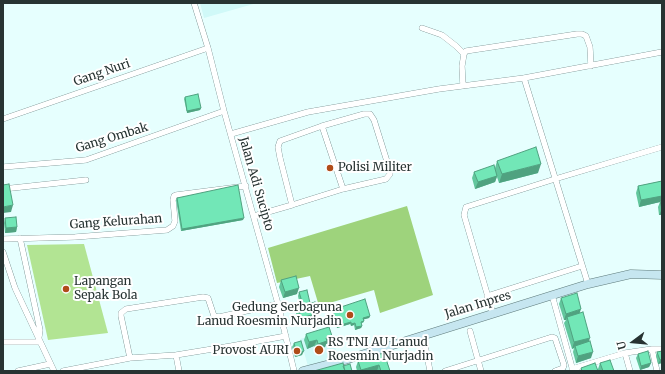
<!DOCTYPE html>
<html>
<head>
<meta charset="utf-8">
<style>
  body { margin:0 }
  #map { position:relative; width:665px; height:374px; overflow:hidden; background:#e6fffe; font-family:Merriweather,serif }
  canvas { display:block }
  .frame { position:absolute; inset:0; border:4px solid #273332; pointer-events:none }
  .north { position:absolute; left:613px; top:322px; width:40px; height:40px; -webkit-text-stroke:3px #fff; paint-order:stroke; rotate:254deg; font-size:11px; font-weight:700; line-height:16px; text-align:center; color:#273332 }
  .north::after { content:''; display:block; margin:auto; width:14px; height:18px; background:#273332; clip-path:polygon(50% 0,100% 100%,50% 72%,0 100%) }
</style>
</head>
<body>
<div id="map">
<canvas width="665" height="374"></canvas>
<div class="frame"></div>
<div class="north">U</div>
</div>
<script>
const c = document.querySelector('canvas').getContext('2d');
c.lineJoin = 'round';
function fillPath(path, color) { c.fillStyle = color; c.fill(path, 'evenodd'); }
const shape = rows => new Path2D(rows.map(r => 'M' + r).join(''));
function strokePath(path, color, width, dash) { c.strokeStyle = color; c.lineWidth = width; c.lineCap = dash ? 'butt' : 'round'; c.setLineDash(dash || []); c.stroke(path); }
function write(font, color, halo, rows, align = 'center') {
  c.font = font + ' Merriweather,serif'; c.lineWidth = 4; c.setLineDash([]); c.textBaseline = 'middle'; c.strokeStyle = halo; c.fillStyle = color; for (const [text, x, y, turn = 0] of rows) {
    c.save(); c.translate(x, y); c.rotate((+turn || 0) * Math.PI / 180); c.textAlign = isNaN(turn) ? turn : align; if (halo) c.strokeText(text, 0, 0); c.fillText(text, 0, 0); c.restore();
  }
}
fillPath(shape([
  [200,3,257,3,204,18],
  [330,330,338,357,308,366,300,339]
]), '#d0f9f8');
fillPath(shape([
  [84,244,108,333,48,340,27,245]
]), '#b2e493');
fillPath(shape([
  [407,206,433,295,380,313,374,290,319,306,310,276,277,283,268,248]
]), '#9ed37c');
const street = shape([
  [194,3,208,48,224,111,278,304,294,371],
  [422,28,442,35,456,46,464,54],
  [524,78,588,284],
  [463,86,462,66,464,54,466,51,577,34,582,34,586,36,590,47,591,66],
  [3,119,208,48],
  [322,126,343,189],
  [231,134,308,112,439,89,524,78,662,52],
  [3,167,86,160,224,111],
  [3,189,86,180],
  [254,216,292,205,343,189,386,179,390,174,390,171,374,120,370,114,364,114,322,126,280,141,278,147,280,158,292,205],
  [20,238,37,316,40,330,39,337],
  [3,239,75,237,167,230,173,226,175,221,173,200,174,196,176,195,246,186],
  [3,252,15,288,54,371],
  [552,295,573,371],
  [487,296,582,266],
  [493,314,464,215,466,207,555,179,662,147],
  [470,331,481,371],
  [3,342,40,342],
  [425,345,430,371],
  [652,349,657,371],
  [625,353,630,371],
  [176,355,179,371],
  [130,358,121,316,121,313,126,309,203,297,208,298,214,316,219,317,278,304],
  [572,369,625,353,652,349,662,349],
  [18,371,50,364],
  [63,371,130,358,176,355,231,346,286,336],
  [445,371,552,337,555,338,564,365,563,368,555,371]
]);
const secondary = shape([
  [303,371,345,360,588,284,631,274,662,275]
]);
strokePath(street, '#5f7b7b', 6);
strokePath(secondary, '#5f7b7b', 9);
strokePath(street, '#fff', 5.5);
strokePath(secondary, '#c6e6f0', 8);
fillPath(shape([
  [185,97,201,108,200,110,187,113,184,99],
  [497,161,538,173,499,183,497,177,495,182,475,189,472,178,474,172,495,168],
  [662,181,662,215,659,215,658,207,660,202,639,207,636,193,638,186],
  [177,198,243,220,181,231,176,200],
  [5,218,17,227,16,232,5,233,4,223],
  [281,280,297,294,283,298,279,287],
  [299,292,318,313,315,319,299,324,296,313,298,307,300,306,298,296],
  [561,298,580,313,589,341,591,358,576,363,573,352,574,348,572,349,564,323,566,320,564,320,559,304],
  [332,310,370,316,369,318,363,319,364,321,363,323,361,323,362,326,361,328,355,330,354,325,351,326,350,324,337,328,332,312],
  [306,334,330,343,326,344,325,347,316,350,314,346,307,349,304,340],
  [294,343,302,355,295,357,292,347],
  [657,352,662,363,658,364,656,356],
  [384,353,390,371,357,371,356,367,358,361],
  [638,354,651,363,649,367,640,370,636,358],
  [600,363,614,371,598,371,598,369]
]), '#62c79d');
fillPath(shape([
  [201,108,200,110,187,113,187,111],
  [541,164,538,173,499,183,502,174],
  [497,176,495,182,475,189,478,182],
  [662,196,662,202,660,201,660,202,639,207,641,200],
  [13,205,11,212,3,213,3,207],
  [662,209,662,215,659,215],
  [244,218,243,220,181,231,182,229],
  [17,227,16,232,5,233,6,228],
  [299,288,297,294,283,298,285,292],
  [581,309,579,315,567,317,566,320,564,320,566,314],
  [318,313,315,319,299,324,301,318],
  [370,316,369,318,362,320,363,318],
  [351,322,350,324,337,328,337,326],
  [355,323,354,325,351,326,351,324],
  [362,326,361,328,355,330,356,327],
  [332,336,330,343,326,344,325,347,316,350,318,344,326,338],
  [590,338,588,344,575,346,574,348,572,349,574,342],
  [317,340,314,346,307,349,309,342],
  [304,351,302,355,295,357,297,353],
  [593,352,591,358,576,363,578,356],
  [662,359,662,363,658,364,660,360],
  [651,363,649,367,640,370,641,366],
  [379,365,377,371,360,371,361,370]
]), '#50a280');
const building = shape([
  [198,94,201,108,187,111,185,97,198,94],
  [536,147,541,164,502,174,497,161,536,147],
  [494,165,497,176,478,182,474,172,494,165],
  [662,181,662,196,641,200,638,186,662,181],
  [9,184,13,205,3,207,3,185,9,184],
  [238,185,244,218,182,229,177,198,238,185],
  [660,201,662,201,662,209,660,201],
  [16,217,17,227,6,228,5,218,16,217],
  [296,276,299,288,285,292,281,280,296,276],
  [307,290,310,303,303,305,299,292,307,290],
  [577,293,581,309,566,314,561,298,577,293],
  [365,299,370,316,363,318,364,321,361,322,362,326,356,327,355,323,351,324,351,322,337,326,332,310,365,299],
  [315,302,318,313,301,318,298,307,315,302],
  [583,312,590,338,574,342,567,317,583,312],
  [329,327,332,336,326,338,327,341,318,344,317,340,309,342,306,334,329,327],
  [301,341,304,351,297,353,294,343,301,341],
  [590,341,593,352,578,356,575,346,590,341],
  [648,351,651,363,641,366,638,354,648,351],
  [662,351,662,359,660,360,657,352,662,351],
  [384,353,390,371,381,371,379,365,361,370,358,361,384,353],
  [610,360,614,371,603,371,600,363,610,360],
  [343,363,345,371,314,371,343,363],
  [595,363,598,371,582,371,581,368,595,363],
  [350,364,352,371,345,371,343,366,350,364]
]);
fillPath(building, '#72e7b7');
strokePath(building, '#50a280', 1);
for (const [x, y, r, color] of [
  [330,168,4,"#b04c19"],
  [66,289,4,"#b04c19"],
  [350,315,4,"#b04c19"],
  [319,350,5,"#b04c19"],
  [297,351,4,"#b04c19"]
]) { const dot = new Path2D(); dot.arc(x, y, r, 0, 2 * Math.PI); c.fillStyle = color; c.fill(dot); strokePath(dot, '#fff', 1.5); }
write('12px', '#273332', '#fff', [
  ["Gang Nuri",102,73,-19],
  ["Gang Ombak",112,138,-17],
  ["Jalan Adi Sucipto",256,184,74],
  ["Gang Kelurahan",116,222,-4],
  ["Jalan Inpres",478,305,-17]
]);
write('12px', '#273332', '#fff', [
  ["Polisi Militer",338,168],
  ["Lapangan",74,282],
  ["Sepak Bola",74,296],
  ["Gedung Serbaguna",342,308,"right"],
  ["Lanud Roesmin Nurjadin",342,322,"right"],
  ["RS TNI AU Lanud",328,343],
  ["Roesmin Nurjadin",328,357],
  ["Provost AURI",289,351,"right"]
], 'left');
</script>
</body>
</html>
